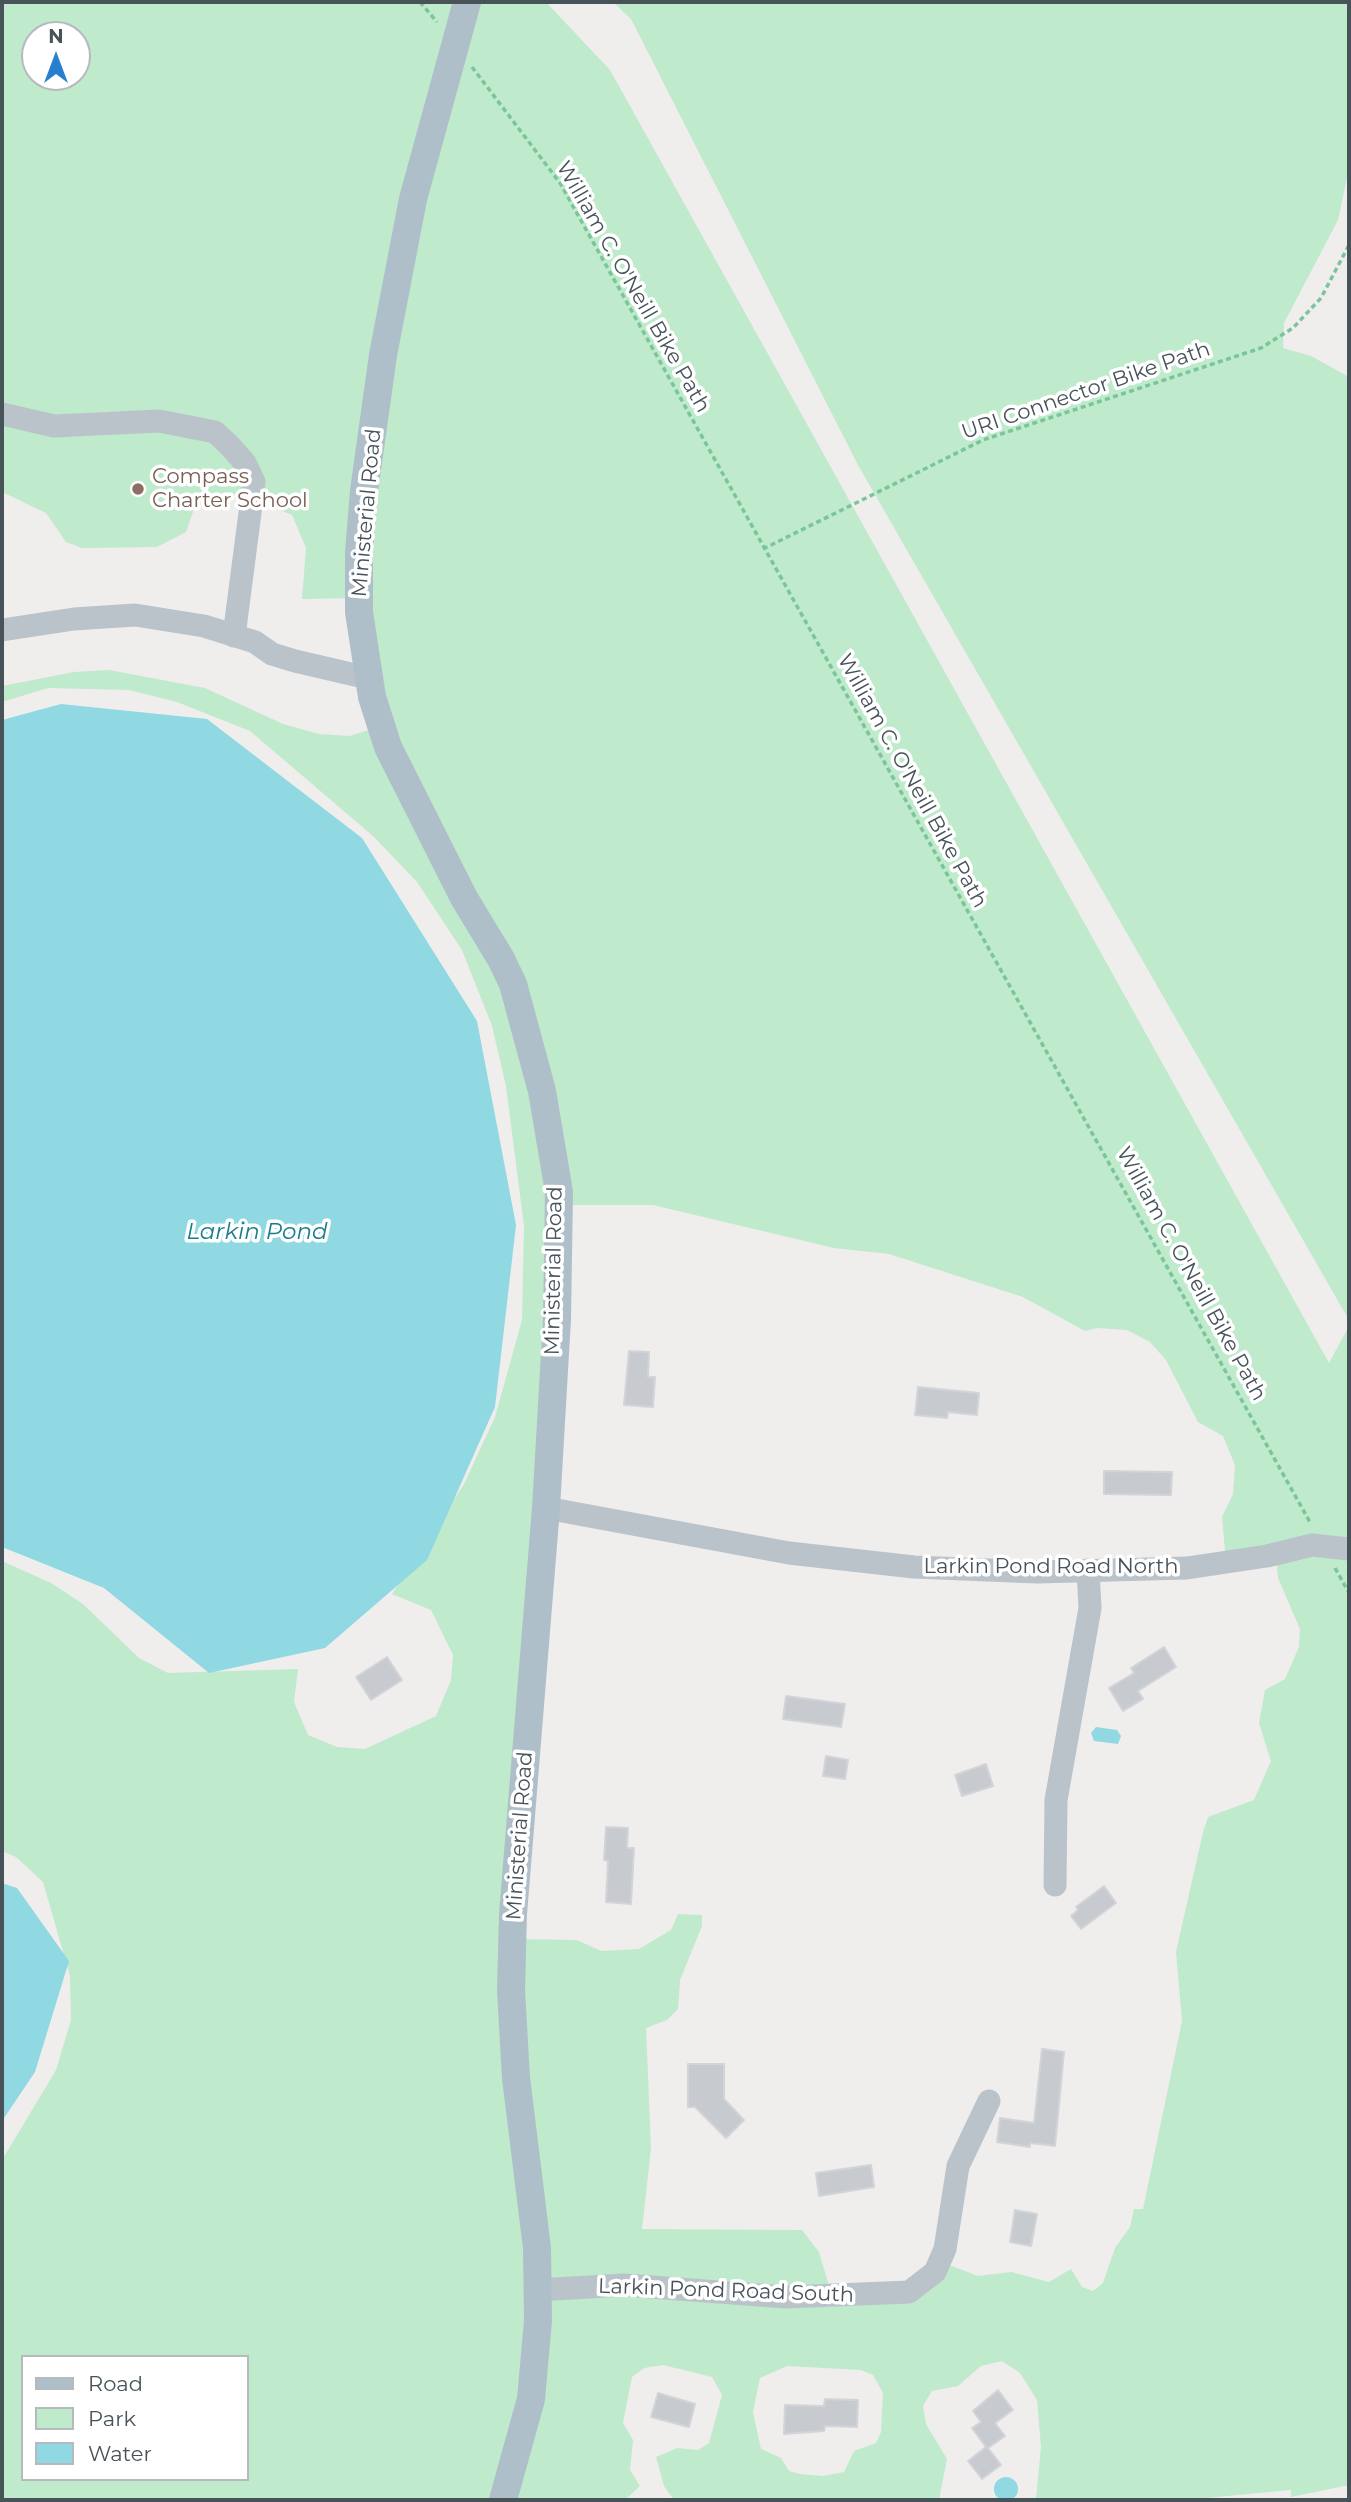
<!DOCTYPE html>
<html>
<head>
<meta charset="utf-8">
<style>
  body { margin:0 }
  #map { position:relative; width:1351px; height:2502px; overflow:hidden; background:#f0eded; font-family:Montserrat,sans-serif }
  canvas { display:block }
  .frame { position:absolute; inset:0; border:4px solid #475259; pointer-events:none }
  .legend { position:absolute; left:21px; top:2355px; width:228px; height:126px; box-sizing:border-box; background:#fff; border:2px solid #b5babd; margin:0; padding:9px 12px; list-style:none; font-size:21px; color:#475259 }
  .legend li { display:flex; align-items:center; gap:14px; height:35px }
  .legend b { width:35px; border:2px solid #b5babd }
  .north { position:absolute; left:21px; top:21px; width:70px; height:70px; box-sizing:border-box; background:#fff; border:2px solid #b5babd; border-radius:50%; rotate:0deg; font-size:19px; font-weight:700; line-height:28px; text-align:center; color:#475259 }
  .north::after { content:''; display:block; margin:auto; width:24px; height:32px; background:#297fce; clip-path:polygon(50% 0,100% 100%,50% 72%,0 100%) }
</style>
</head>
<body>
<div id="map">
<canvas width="1351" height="2502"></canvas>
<div class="frame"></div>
<ul class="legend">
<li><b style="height:9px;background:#afbfca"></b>Road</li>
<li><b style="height:19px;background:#bfeacc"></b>Park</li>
<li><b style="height:19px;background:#90d9e3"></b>Water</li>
</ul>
<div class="north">N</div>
</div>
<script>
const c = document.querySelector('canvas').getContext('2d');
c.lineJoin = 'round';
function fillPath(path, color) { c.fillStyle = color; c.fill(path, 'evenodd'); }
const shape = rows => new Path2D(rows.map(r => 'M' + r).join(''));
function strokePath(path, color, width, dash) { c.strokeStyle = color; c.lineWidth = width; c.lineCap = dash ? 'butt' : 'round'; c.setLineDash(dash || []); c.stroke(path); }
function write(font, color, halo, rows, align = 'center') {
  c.font = font + ' Montserrat,sans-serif'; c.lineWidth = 7; c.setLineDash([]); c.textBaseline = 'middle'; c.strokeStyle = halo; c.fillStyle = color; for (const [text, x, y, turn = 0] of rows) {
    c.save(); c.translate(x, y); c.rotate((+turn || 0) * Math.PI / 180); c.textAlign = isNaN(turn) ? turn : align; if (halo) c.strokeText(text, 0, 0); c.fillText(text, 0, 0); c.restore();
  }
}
fillPath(shape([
  [2,2,546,2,610,70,1329,1363,1349,1326,1349,2485,1291,2497,1291,2490,1185,2500,1036,2500,1041,2447,1037,2400,1020,2373,1002,2361,981,2366,958,2386,932,2391,923,2406,926,2424,947,2459,939,2500,674,2500,664,2486,656,2457,677,2448,698,2450,709,2443,722,2395,712,2377,663,2365,644,2368,632,2377,623,2423,633,2440,630,2470,640,2486,625,2500,2,2500,2,2160,56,2070,71,2020,70,1976,43,1882,16,1857,2,1851,2,1561,51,1583,83,1604,139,1658,168,1673,298,1669,294,1702,308,1735,337,1747,365,1749,436,1716,451,1680,453,1655,431,1610,392,1594,464,1484,495,1417,522,1320,524,1226,506,1086,492,1026,462,950,417,882,373,836,250,731,177,702,129,690,48,688,2,702,2,686,74,672,109,670,205,688,283,724,319,734,350,736,375,728,357,598,302,599,306,548,292,515,245,496,228,495,194,509,186,532,157,547,82,548,66,542,46,513,2,492],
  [35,35,77,35,77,77,35,77],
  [571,1205,653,1205,834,1248,889,1254,1023,1297,1085,1331,1097,1328,1127,1330,1150,1342,1166,1360,1198,1422,1223,1436,1235,1465,1233,1494,1222,1517,1225,1551,1276,1554,1278,1578,1300,1629,1299,1647,1285,1679,1265,1690,1259,1723,1271,1761,1254,1800,1208,1817,1203,1832,1176,1952,1182,2021,1143,2209,1134,2209,1130,2227,1115,2248,1103,2283,1093,2291,1082,2287,1071,2269,1049,2282,1011,2272,978,2276,936,2260,878,2300,835,2306,819,2252,802,2230,642,2229,651,2148,646,2028,667,2020,678,2009,680,1980,702,1926,702,1915,678,1914,671,1930,639,1949,601,1951,577,1940,515,1939],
  [23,2357,247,2357,247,2479,23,2479],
  [787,2366,861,2370,873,2375,883,2393,881,2432,876,2443,854,2451,844,2472,823,2476,800,2474,789,2471,781,2458,761,2449,753,2412,760,2378],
  [613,2,1349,2,1349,169,1338,220,1284,323,1283,348,1311,356,1349,377,1349,1320,858,465,631,19]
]), '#bfeacc');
fillPath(shape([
  [61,704,207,719,362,838,477,1021,516,1225,495,1407,427,1560,325,1648,209,1673,104,1588,2,1547,2,720],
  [1096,1727,1117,1730,1121,1736,1118,1744,1094,1741,1091,1733],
  [2,1883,17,1888,69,1961,35,2072,2,2121],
  '994 2489a12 12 0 1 1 24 0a12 12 0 1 1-24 0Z'
]), '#90d9e3');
const building = shape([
  [629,1351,649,1352,648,1377,655,1377,653,1407,624,1405,629,1351],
  [918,1387,979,1393,977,1415,948,1412,947,1418,915,1415,918,1387],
  [1104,1471,1172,1472,1171,1495,1104,1494,1104,1471],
  [1164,1647,1176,1667,1138,1691,1143,1699,1123,1711,1109,1688,1134,1673,1131,1668,1164,1647],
  [387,1657,402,1680,371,1700,356,1677,387,1657],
  [786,1696,845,1704,841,1727,783,1719,786,1696],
  [826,1756,848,1760,845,1779,823,1776,826,1756],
  [986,1764,993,1786,962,1796,955,1775,986,1764],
  [606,1827,628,1828,627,1848,634,1848,631,1904,606,1902,608,1861,604,1860,606,1827],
  [1104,1886,1116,1903,1081,1929,1071,1916,1078,1910,1076,1907,1104,1886],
  [1042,2049,1064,2052,1055,2146,1030,2143,1030,2147,997,2142,1000,2118,1034,2123,1042,2049],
  [688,2064,724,2064,724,2099,744,2120,726,2138,695,2107,688,2107,688,2064],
  [871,2165,874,2187,819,2196,816,2173,871,2165],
  [1015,2210,1037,2214,1031,2246,1010,2242,1015,2210],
  [998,2390,1013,2410,995,2423,1005,2436,988,2448,1001,2465,982,2479,968,2461,986,2447,972,2428,981,2422,973,2411,998,2390],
  [658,2393,695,2404,689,2427,651,2417,658,2393],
  [825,2399,858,2400,857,2427,825,2426,824,2431,784,2434,785,2405,824,2406,825,2399]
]);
fillPath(building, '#c7cbd0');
strokePath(building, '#d2d4d8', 2);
strokePath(shape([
  [420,2,437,22],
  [472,67,560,183,1311,1524],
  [763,549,983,440,1261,348,1293,328,1321,298,1349,245],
  [1335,1568,1349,1593]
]), '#7ac59a', 3.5, [5, 3.5]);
strokePath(shape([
  [2,414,54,426,159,421,215,432,229,445,245,463,254,482,234,636],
  [2,630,74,619,135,615,204,626,255,642,272,654,295,661,368,678],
  [546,1508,789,1553,914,1567,1037,1572,1187,1568,1267,1556,1312,1545,1349,1549],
  [1055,1885,1056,1800,1090,1608,1088,1570],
  [538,2290,624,2285,786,2297,909,2292,935,2272,945,2249,958,2166,989,2101]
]), '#bac3c9', 23);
strokePath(shape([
  [467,2,413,199,383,355,364,491,359,552,359,612,372,697,388,747,464,898,501,959,513,984,542,1091,559,1192,557,1319,546,1508,513,1914,511,1990,516,2078,537,2248,538,2321,531,2399,503,2500]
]), '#afbfca', 28);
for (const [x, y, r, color] of [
  [138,489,7,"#8d6e63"]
]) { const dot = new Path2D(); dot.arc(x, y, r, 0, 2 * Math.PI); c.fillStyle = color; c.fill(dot); strokePath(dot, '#fff', 2.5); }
write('21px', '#475259', '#fff', [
  ["William C. O'Neill Bike Path",633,287,60],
  ["URI Connector Bike Path",1086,391,-19],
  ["Ministerial Road",367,513,-85],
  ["William C. O'Neill Bike Path",912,781,61],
  ["Ministerial Road",554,1271,-89],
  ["William C. O'Neill Bike Path",1191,1274,61],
  ["Larkin Pond Road North",1051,1567],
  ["Ministerial Road",520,1836,-86],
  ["Larkin Pond Road South",726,2291,2]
]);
write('21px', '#785e54', '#fff', [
  ["Compass",152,477],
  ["Charter School",152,501]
], 'left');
write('italic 23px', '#187d8c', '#fff', [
  ["Larkin Pond",257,1232]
]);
</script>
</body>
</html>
